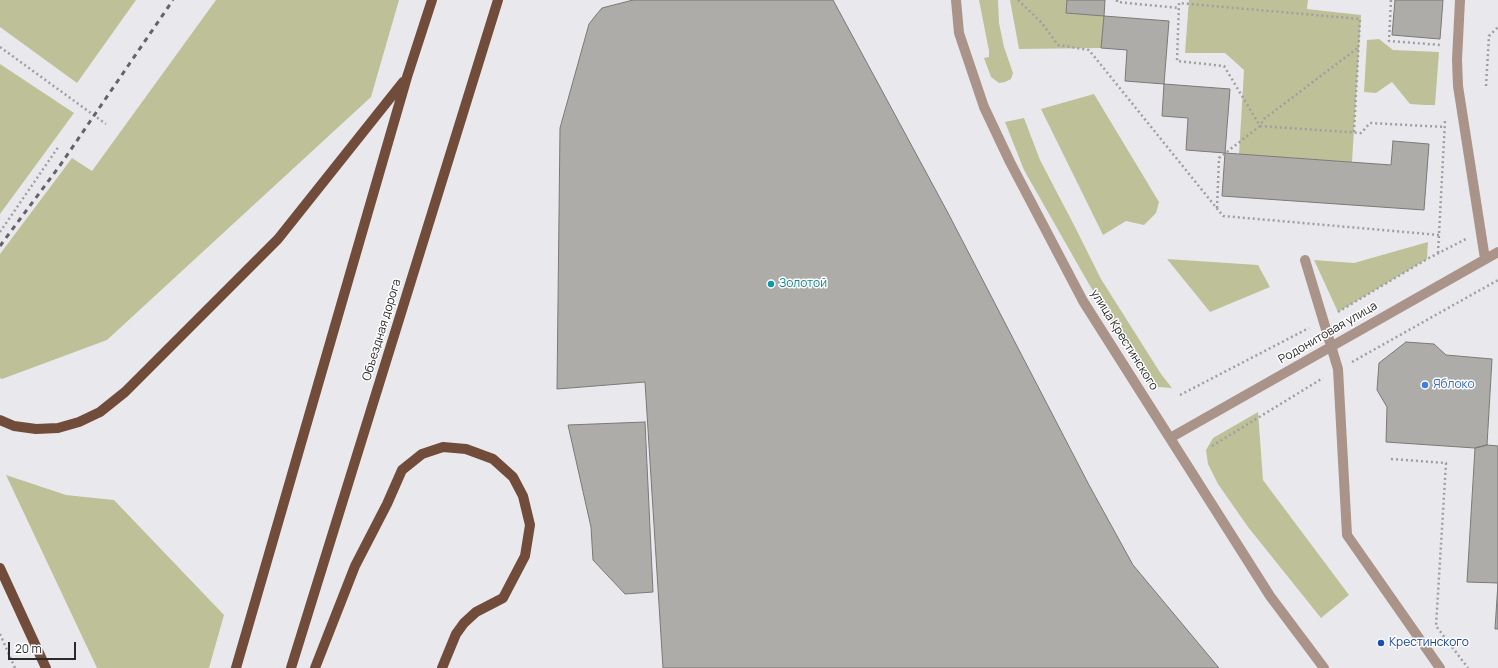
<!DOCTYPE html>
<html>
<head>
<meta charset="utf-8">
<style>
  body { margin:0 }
  #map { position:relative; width:1498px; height:668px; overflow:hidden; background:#e9e9ed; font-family:Manrope,sans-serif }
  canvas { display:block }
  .scale { position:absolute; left:8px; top:642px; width:68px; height:18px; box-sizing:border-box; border:2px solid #2a2a2b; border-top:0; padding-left:5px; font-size:12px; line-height:14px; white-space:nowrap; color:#2a2a2b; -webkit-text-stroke:3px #fff; paint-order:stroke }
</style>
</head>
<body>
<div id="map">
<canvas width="1498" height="668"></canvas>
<div class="scale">20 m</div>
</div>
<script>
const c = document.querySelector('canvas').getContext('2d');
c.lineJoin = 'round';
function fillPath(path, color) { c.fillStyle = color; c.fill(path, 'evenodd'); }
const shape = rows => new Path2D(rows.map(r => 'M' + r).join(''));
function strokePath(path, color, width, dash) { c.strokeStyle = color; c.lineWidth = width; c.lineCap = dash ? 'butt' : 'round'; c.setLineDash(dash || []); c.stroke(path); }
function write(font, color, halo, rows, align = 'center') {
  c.font = font + ' Manrope,sans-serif'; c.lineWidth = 3; c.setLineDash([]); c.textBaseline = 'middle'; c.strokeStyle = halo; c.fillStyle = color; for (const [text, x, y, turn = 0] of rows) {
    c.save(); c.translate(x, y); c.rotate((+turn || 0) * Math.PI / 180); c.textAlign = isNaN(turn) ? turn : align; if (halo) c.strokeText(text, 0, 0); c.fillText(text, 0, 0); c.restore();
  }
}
fillPath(shape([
  [0,0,136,0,77,83,0,27],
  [216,0,399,0,371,97,107,340,2,379,0,378,0,254,72,158,92,171],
  [979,0,998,0,999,23,1004,47,1013,73,1011,79,1005,82,999,83,991,77,984,58,989,57,989,51],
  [1010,0,1067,0,1066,13,1104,16,1101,48,1019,49],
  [1189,0,1308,0,1307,9,1361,15,1352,162,1239,154,1244,70,1225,53,1185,53],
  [1379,39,1393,50,1439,52,1435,105,1425,105,1410,104,1392,82,1376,93,1364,92,1367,40],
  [0,64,74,113,0,214],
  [1094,94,1159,202,1156,213,1144,225,1126,221,1103,235,1041,109],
  [1024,118,1040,160,1075,227,1101,279,1161,374,1172,388,1158,387,1148,383,1086,279,1024,170,1005,122],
  [1428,242,1427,259,1338,312,1314,260,1354,263],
  [1167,259,1258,265,1270,287,1210,312],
  [1258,412,1263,480,1349,595,1321,618,1248,527,1218,484,1208,464,1206,450,1213,438],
  [6,475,66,495,114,500,224,615,209,668,97,668]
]), '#bec198');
const building = shape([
  [633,0,833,0,948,213,1089,485,1133,565,1219,668,663,668,645,382,557,389,560,128,589,24,596,15,602,8,633,0],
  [1067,0,1105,0,1104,16,1066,13,1067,0],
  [1395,0,1443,0,1440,39,1392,35,1395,0],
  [1104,16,1169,21,1164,84,1125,81,1127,50,1101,48,1104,16],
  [1164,84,1230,89,1225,153,1186,150,1188,118,1162,116,1164,84],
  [1393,141,1429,144,1424,210,1222,196,1225,153,1391,165,1393,141],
  [1406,342,1434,344,1446,355,1492,359,1487,445,1475,448,1386,442,1387,407,1377,390,1379,363,1406,342],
  [645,422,653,592,625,594,593,560,591,527,568,425,645,422],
  [1487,445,1498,446,1498,583,1467,582,1475,448,1487,445],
  [1498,583,1498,629,1495,629,1498,583]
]);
fillPath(building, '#aeaca9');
strokePath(building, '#7b7876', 1);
strokePath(shape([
  [1018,0,1041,22,1058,45,1089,50,1223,216,1439,235],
  [1117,0,1117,2,1179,8],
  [1391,0,1389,41,1441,45],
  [0,47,106,124],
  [1486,86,1489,36,1498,27],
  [1354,132,1360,19,1179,3,1177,61,1224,66,1260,126,1361,133,1370,123,1445,127],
  [1217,208,1219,158,1260,126,1264,119,1359,47],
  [0,232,59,146],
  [1438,253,1445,121],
  [1338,312,1427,259,1466,239],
  [1352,362,1498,280],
  [1180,395,1309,328],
  [1212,446,1323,378],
  [1391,459,1446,463,1436,626,1468,668],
  [0,634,15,668]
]), '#9f9fa2', 2.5, [2, 3]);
strokePath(shape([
  [956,0,959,33,984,107,1010,162,1083,301,1270,596,1324,668],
  [1460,0,1457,60,1458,86,1485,259],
  [1305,260,1338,369,1347,535,1440,668],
  [1170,438,1498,252]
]), '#aa9389', 10);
strokePath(shape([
  [0,420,14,426,36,429,58,428,79,422,100,412,125,392,278,239,403,82],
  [0,568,46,668],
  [236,668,407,77,432,0],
  [291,668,498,0],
  [315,668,355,566,387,504,402,470,422,454,443,447,466,449,493,459,513,477,523,496,530,525,525,556,503,598,476,612,464,623,456,634,442,668]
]), '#724c3a', 10);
strokePath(shape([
  [0,246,61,164,173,0]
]), '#646466', 3, [5, 5]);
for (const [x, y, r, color] of [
  [771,284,4,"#0f9aa8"],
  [1425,385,4,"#3f7fe0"],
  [1381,643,4,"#1a4fb4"]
]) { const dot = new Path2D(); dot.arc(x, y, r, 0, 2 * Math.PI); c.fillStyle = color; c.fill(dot); strokePath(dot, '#fff', 1.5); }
write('12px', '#0d838f', '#fff', [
  ["Золотой",779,284]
], 'left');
write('12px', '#2a2a2b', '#fff', [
  ["Объездная дорога",382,330,-73],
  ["Родонитовая улица",1328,333,-30],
  ["улица Крестинского",1124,340,58]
]);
write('12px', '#366cbe', '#fff', [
  ["Яблоко",1433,385]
], 'left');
write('12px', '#164399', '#fff', [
  ["Крестинского",1389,643]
], 'left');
</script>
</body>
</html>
